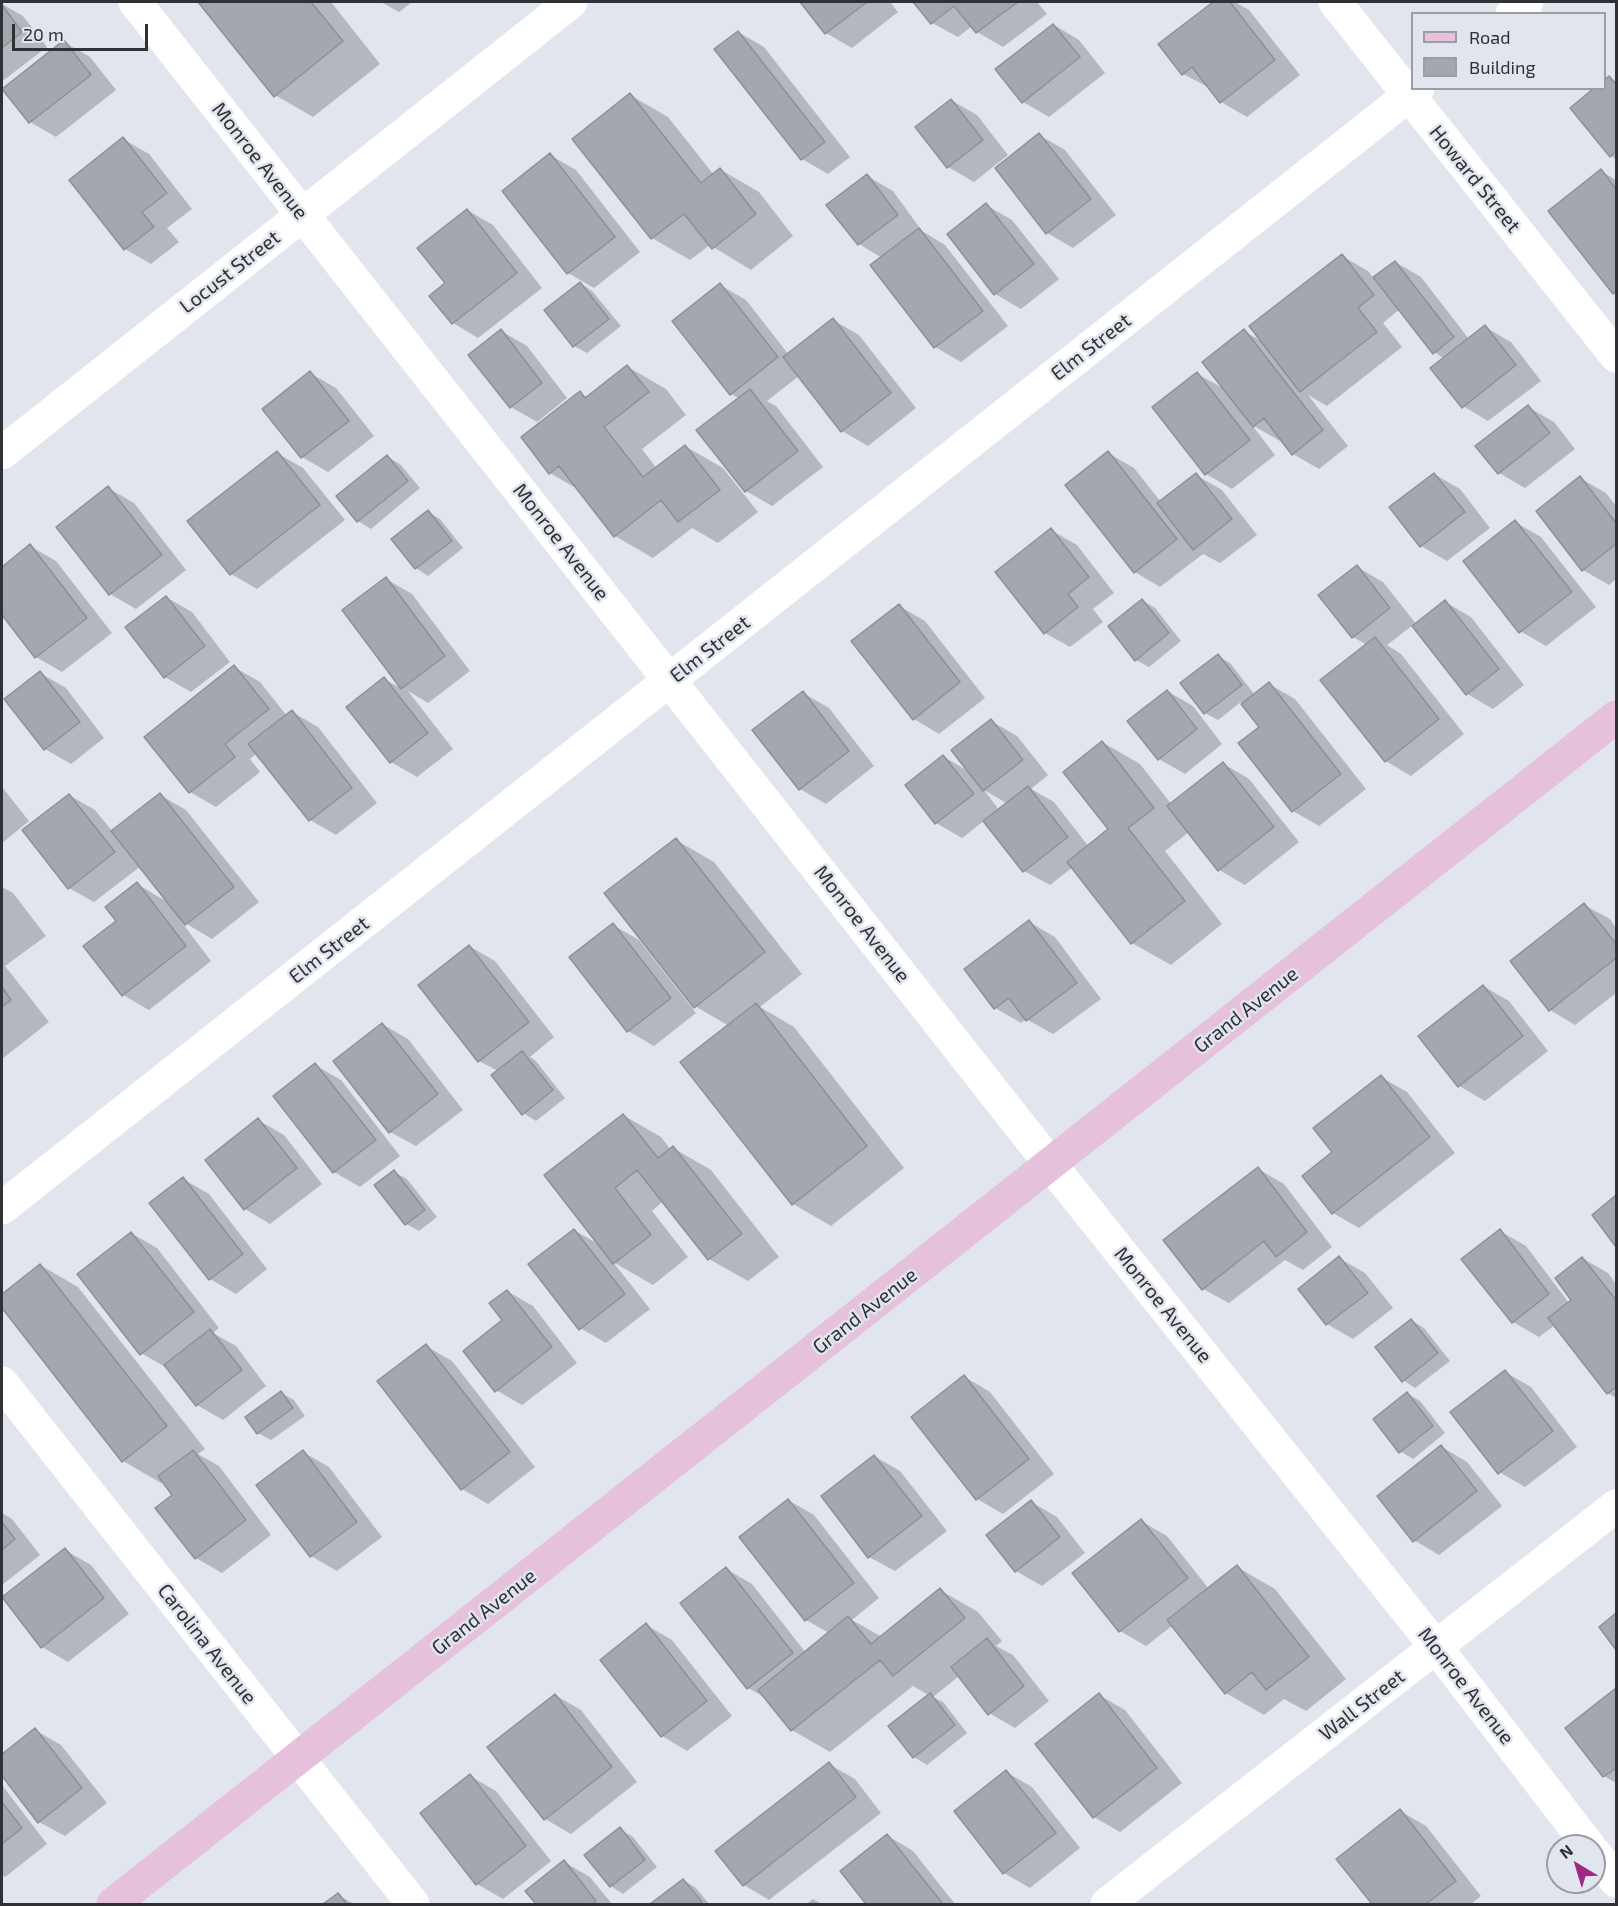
<!DOCTYPE html>
<html>
<head>
<meta charset="utf-8">
<style>
  body { margin:0 }
  #map { position:relative; width:1618px; height:1906px; overflow:hidden; background:#e1e5ed; font-family:"Exo 2",sans-serif }
  canvas { display:block }
  .frame { position:absolute; inset:0; border:3px solid #303135; pointer-events:none }
  .legend { position:absolute; left:1411px; top:12px; width:195px; height:78px; box-sizing:border-box; background:#e1e5ed; border:2px solid #9a9da3; margin:0; padding:8px 10px; list-style:none; font-size:18px; color:#303135 }
  .legend li { display:flex; align-items:center; gap:12px; height:30px }
  .legend b { width:30px; border:2px solid #9a9da3 }
  .north { position:absolute; left:1546px; top:1834px; width:60px; height:60px; box-sizing:border-box; background:#e1e5ed; border:2px solid #9a9da3; border-radius:50%; rotate:322deg; font-size:16px; font-weight:700; line-height:24px; text-align:center; color:#303135 }
  .north::after { content:''; display:block; margin:auto; width:21px; height:27px; background:#9f2982; clip-path:polygon(50% 0,100% 100%,50% 72%,0 100%) }
  .scale { position:absolute; left:12px; top:24px; width:136px; height:27px; box-sizing:border-box; border:3px solid #303135; border-top:0; padding-left:8px; font-size:18px; line-height:21px; white-space:nowrap; color:#303135; -webkit-text-stroke:4px #e1e5ed; paint-order:stroke }
</style>
</head>
<body>
<div id="map">
<canvas width="1618" height="1906"></canvas>
<div class="frame"></div>
<ul class="legend">
<li><b style="height:8px;background:#e5c1dc"></b>Road</li>
<li><b style="height:16px;background:#a3a7af"></b>Building</li>
</ul>
<div class="north">N</div>
<div class="scale">20 m</div>
</div>
<script>
const c = document.querySelector('canvas').getContext('2d');
c.lineJoin = 'round';
function fillPath(path, color) { c.fillStyle = color; c.fill(path, 'evenodd'); }
const shape = rows => new Path2D(rows.map(r => 'M' + r).join(''));
function strokePath(path, color, width, dash) { c.strokeStyle = color; c.lineWidth = width; c.lineCap = dash ? 'butt' : 'round'; c.setLineDash(dash || []); c.stroke(path); }
function write(font, color, halo, rows, align = 'center') {
  c.font = font + ' "Exo 2",sans-serif'; c.lineWidth = 5; c.setLineDash([]); c.textBaseline = 'middle'; c.strokeStyle = halo; c.fillStyle = color; for (const [text, x, y, turn = 0] of rows) {
    c.save(); c.translate(x, y); c.rotate((+turn || 0) * Math.PI / 180); c.textAlign = isNaN(turn) ? turn : align; if (halo) c.strokeText(text, 0, 0); c.fillText(text, 0, 0); c.restore();
  }
}
fillPath(shape([
  [200,2,331,2,380,64,313,117,275,95],
  [381,2,412,2,399,12],
  [802,2,890,2,898,12,852,48,826,33],
  [915,2,1037,2,1047,14,1003,47,977,32,972,26,958,37,932,23],
  [1215,2,1235,2,1249,10,1300,75,1247,117,1221,102,1210,88,1183,74,1160,45],
  [2,4,23,16,47,47,4,80,2,79],
  [1054,25,1079,40,1105,73,1049,117,1023,102],
  [738,32,764,47,850,157,828,174,802,159,716,49],
  [64,42,90,57,116,90,56,137,30,122],
  [1610,78,1616,82,1616,159,1611,156,1604,88],
  [630,95,668,117,714,175,721,170,759,192,793,236,751,270,710,245,690,260,652,238],
  [951,100,977,115,1008,155,974,182,948,167],
  [1039,135,1065,150,1116,215,1073,248,1047,233],
  [123,139,149,154,192,209,167,228,179,242,151,264,125,249],
  [550,155,576,170,640,252,594,288,568,273],
  [1601,171,1616,180,1616,295,1614,293],
  [867,176,893,191,922,231,945,245,1008,326,961,362,935,347,882,258,859,244],
  [986,205,1012,220,1059,279,1021,309,995,294],
  [467,210,493,225,542,288,478,338,453,323,447,284],
  [1342,256,1368,271,1374,279,1395,262,1421,277,1469,339,1485,327,1511,342,1541,381,1488,421,1463,406,1445,359,1434,352,1400,309,1383,323,1402,347,1327,406,1308,395,1348,446,1319,469,1293,454,1282,439,1280,441,1252,425,1275,455,1232,489,1206,474,1197,374,1225,389,1244,331,1263,342],
  [580,283,592,291,621,326,587,353,574,346],
  [720,285,746,300,789,355,833,320,859,335,916,408,868,446,842,431,799,376,767,401,776,406,823,467,772,506,746,491,698,430,740,399,731,394],
  [501,331,527,346,567,398,537,422,511,407],
  [628,367,666,389,686,415,642,449,657,469,685,446,723,468,758,512,718,543,692,528,653,558,615,536,579,490,550,473,580,393,588,398],
  [310,373,336,388,374,436,328,472,302,457],
  [1528,407,1554,422,1575,449,1525,488,1499,473],
  [277,453,303,468,345,520,257,589,231,574],
  [1108,453,1134,468,1161,502,1196,475,1222,490,1257,535,1220,563,1203,554,1160,587,1135,572],
  [387,457,400,464,420,488,371,529,358,521,338,496],
  [1434,474,1460,489,1490,528,1447,561,1421,546,1391,507],
  [1580,478,1606,493,1616,506,1616,579,1609,585,1583,570],
  [108,488,134,503,186,570,136,609,110,594,58,527],
  [428,512,440,519,463,548,428,576,416,568],
  [1515,522,1541,537,1596,607,1546,646,1520,631],
  [1051,530,1077,545,1114,593,1093,609,1103,622,1070,647,1045,633],
  [30,546,56,561,112,633,62,672,36,657,2,613,2,569],
  [1357,567,1383,582,1417,625,1445,602,1471,617,1524,685,1493,709,1467,694,1413,625,1387,645,1401,654,1464,734,1411,776,1386,761,1367,645,1353,637],
  [386,579,412,594,470,671,428,703,408,691,453,749,417,777,391,762,384,679,404,690,344,610],
  [166,597,192,612,230,662,191,692,165,677],
  [1142,600,1155,608,1181,641,1149,667,1136,660],
  [899,606,925,621,985,698,939,734,914,719],
  [1218,656,1230,663,1255,695,1269,684,1295,699,1366,789,1319,826,1293,811,1261,727,1241,702,1218,720,1205,713],
  [234,667,260,682,287,716,292,712,318,727,377,803,336,835,310,820,257,753,250,759,260,772,216,807,190,792],
  [40,673,66,688,104,738,71,764,45,749],
  [1167,691,1193,706,1222,744,1185,774,1159,759],
  [803,693,829,708,874,766,826,804,800,789],
  [991,721,1017,736,1048,775,1031,789,1054,802,1089,847,1110,829,1102,742,1140,764,1172,805,1224,764,1249,779,1299,842,1245,885,1219,870,1189,832,1165,851,1222,924,1171,965,1132,943,1073,867,1050,885,1024,871,985,820,962,838,936,823,944,757,970,772],
  [984,790,1008,804,999,810],
  [2,787,29,821,2,843],
  [69,795,95,810,113,832,160,795,186,810,259,902,212,939,180,920,211,961,149,1010,123,995,85,947,118,921,137,884,169,903,141,866,94,902,69,888],
  [676,840,714,862,802,974,760,1007,794,1027,904,1168,831,1226,793,1204,729,1026,695,1006],
  [2,887,13,893,46,936,5,966,49,1022,2,1059],
  [1584,905,1610,919,1616,928,1616,993,1575,1025,1550,1010],
  [1029,922,1055,937,1101,999,1053,1034,1026,1019,1021,1023,995,1008,966,969],
  [613,925,639,940,696,1013,654,1046,628,1031],
  [469,946,495,961,554,1037,530,1057,535,1060,565,1098,536,1121,523,1113,498,1071,479,1061],
  [1483,986,1509,1001,1548,1051,1485,1101,1459,1086],
  [382,1024,408,1039,463,1110,416,1146,390,1132],
  [315,1065,341,1080,400,1156,360,1187,334,1172,275,1096],
  [1381,1077,1407,1092,1455,1153,1359,1228,1333,1213,1335,1152],
  [623,1115,661,1137,671,1150,673,1148,711,1170,779,1257,748,1281,709,1259,663,1201,652,1211,688,1257,653,1285,613,1262,650,1309,606,1343,580,1328,574,1230,602,1246],
  [258,1120,284,1135,322,1184,270,1224,245,1209],
  [1258,1169,1284,1184,1332,1247,1303,1270,1285,1260,1229,1303,1203,1289],
  [394,1172,407,1179,437,1217,419,1231,406,1224,376,1186],
  [183,1179,209,1194,267,1269,236,1294,210,1279],
  [1616,1197,1616,1244,1594,1215],
  [1500,1231,1526,1246,1569,1303,1573,1300,1582,1258,1608,1273,1616,1284,1616,1398,1608,1393,1555,1325,1539,1337,1513,1322],
  [131,1233,157,1248,219,1328,213,1333,236,1346,266,1386,223,1420,197,1405,167,1368,141,1353],
  [1339,1258,1365,1273,1393,1308,1353,1339,1327,1324,1300,1289],
  [40,1265,78,1287,205,1449,198,1454,219,1466,271,1535,222,1573,196,1558,174,1496,164,1481,161,1483,123,1461,2,1306,2,1296],
  [507,1291,533,1306,577,1363,522,1405,496,1390],
  [1411,1320,1424,1328,1450,1361,1415,1388,1403,1380],
  [426,1346,452,1361,535,1467,488,1504,462,1489],
  [1505,1372,1531,1387,1577,1447,1525,1487,1499,1472],
  [965,1377,990,1392,1054,1474,1003,1514,977,1499,913,1417],
  [281,1393,294,1400,305,1416,271,1440,258,1433],
  [1408,1394,1420,1401,1445,1433,1413,1459,1400,1451],
  [1442,1447,1467,1462,1502,1506,1439,1555,1414,1540],
  [303,1452,329,1467,382,1537,337,1571,311,1556],
  [874,1456,900,1471,947,1531,895,1571,869,1557],
  [788,1500,814,1515,879,1598,852,1620,882,1637,940,1590,978,1612,1002,1641,996,1646,1013,1655,1049,1701,1015,1728,989,1713,959,1676,933,1697,943,1702,967,1733,927,1765,914,1757,890,1727,930,1696,913,1686,830,1752,792,1730,766,1698,748,1688,726,1569,752,1584,806,1653,829,1633,806,1620,742,1537],
  [1031,1502,1057,1517,1085,1553,1042,1586,1016,1571,988,1535],
  [2,1513,12,1519,40,1555,2,1585],
  [1141,1521,1167,1536,1209,1589,1237,1567,1275,1589,1346,1679,1306,1711,1284,1699,1264,1715,1226,1693,1173,1625,1146,1646,1120,1631],
  [65,1550,91,1565,129,1614,68,1662,42,1647],
  [646,1625,672,1640,732,1716,687,1751,662,1736],
  [1616,1690,1616,1783,1604,1776,1567,1728],
  [555,1695,581,1710,637,1782,571,1834,545,1819],
  [1099,1695,1125,1710,1182,1783,1120,1832,1094,1817],
  [35,1730,61,1745,107,1803,65,1836,39,1822,2,1774,2,1756],
  [829,1764,855,1779,881,1813,769,1900,744,1885],
  [1006,1772,1032,1787,1080,1848,1030,1888,1004,1873],
  [470,1776,496,1791,551,1861,503,1899,477,1884,422,1813],
  [2,1785,47,1844,5,1877,2,1875],
  [1400,1811,1426,1826,1481,1896,1471,1904,1374,1904,1339,1859],
  [620,1829,633,1837,657,1867,623,1894,611,1886],
  [888,1836,913,1851,955,1904,868,1904,842,1871],
  [564,1862,590,1877,612,1904,538,1904,528,1891],
  [683,1880,696,1888,709,1904,653,1904],
  [338,1895,354,1904,325,1904],
  [813,1899,822,1904,806,1904]
]), '#0003');
const building = shape([
  [198,2,311,2,343,41,274,97,198,2],
  [800,2,867,2,825,34,800,2],
  [913,2,1018,2,976,33,954,6,931,24,913,2],
  [1213,2,1230,2,1275,60,1220,103,1192,67,1182,75,1158,44,1213,2],
  [2,5,22,32,2,48,2,5],
  [1053,24,1080,57,1022,103,995,69,1053,24],
  [738,31,825,142,801,160,714,49,738,31],
  [64,40,91,75,29,123,2,89,64,40],
  [1609,76,1616,84,1616,151,1610,157,1570,108,1594,88,1604,88,1604,80,1609,76],
  [630,93,701,183,720,168,756,214,712,249,684,214,651,239,572,139,630,93],
  [951,99,983,140,947,168,915,127,951,99],
  [1039,133,1091,199,1046,234,995,168,1039,133],
  [123,137,167,193,142,212,154,227,124,250,69,180,123,137],
  [550,153,615,237,567,274,502,191,550,153],
  [1601,169,1616,189,1616,291,1613,294,1548,211,1601,169],
  [867,174,898,215,858,245,826,205,867,174],
  [986,203,1034,264,994,295,947,234,986,203],
  [467,209,517,273,452,324,429,296,445,283,417,248,467,209],
  [919,228,983,311,934,348,870,265,919,228],
  [1342,254,1374,295,1358,308,1377,332,1300,392,1249,326,1342,254],
  [1395,261,1454,337,1433,354,1373,277,1395,261],
  [580,282,609,319,573,347,544,310,580,282],
  [720,283,778,357,730,395,672,321,720,283],
  [833,318,891,393,841,432,783,357,833,318],
  [1485,325,1516,365,1462,408,1430,368,1485,325],
  [501,329,542,383,510,408,468,355,501,329],
  [1244,329,1323,430,1292,455,1264,418,1253,427,1202,362,1244,329],
  [627,365,649,392,604,427,643,477,685,445,720,490,678,522,661,500,614,537,559,466,549,474,521,437,580,391,585,398,627,365],
  [310,371,349,421,301,458,262,409,310,371],
  [1197,372,1250,440,1205,475,1152,407,1197,372],
  [750,389,798,451,745,492,696,430,750,389],
  [1528,405,1550,433,1498,474,1475,446,1528,405],
  [277,451,320,505,230,575,187,521,277,451],
  [1108,451,1177,539,1134,573,1065,485,1108,451],
  [387,455,408,481,357,522,336,496,387,455],
  [1196,473,1232,519,1193,550,1157,503,1196,473],
  [1434,473,1465,512,1420,547,1389,507,1434,473],
  [1580,476,1616,523,1616,544,1582,571,1536,511,1580,476],
  [108,486,162,555,109,595,56,527,108,486],
  [428,510,452,541,415,569,391,539,428,510],
  [1515,520,1572,592,1519,633,1463,561,1515,520],
  [1051,528,1089,577,1068,594,1078,607,1044,634,995,572,1051,528],
  [30,544,87,618,35,658,2,615,2,567,30,544],
  [1357,565,1390,608,1352,638,1318,595,1357,565],
  [386,577,445,656,401,689,342,610,386,577],
  [166,596,205,646,164,678,125,627,166,596],
  [1142,599,1169,633,1135,661,1108,626,1142,599],
  [1445,600,1499,669,1466,695,1412,626,1445,600],
  [899,604,960,682,913,720,851,641,899,604],
  [1375,637,1439,719,1385,762,1320,680,1375,637],
  [1218,654,1242,685,1204,714,1180,683,1218,654],
  [234,665,269,709,225,744,235,757,189,793,144,737,234,665],
  [40,671,80,722,44,750,4,699,40,671],
  [384,677,428,733,390,763,346,707,384,677],
  [1269,682,1341,774,1292,812,1238,743,1259,727,1241,704,1269,682],
  [1167,690,1197,729,1158,760,1127,721,1167,690],
  [803,691,849,751,799,790,752,730,803,691],
  [292,710,352,788,309,821,248,744,292,710],
  [991,719,1023,760,983,791,951,750,991,719],
  [1102,741,1154,808,1128,828,1185,901,1131,944,1067,862,1108,829,1063,772,1102,741],
  [943,755,974,794,935,824,905,785,943,755],
  [1223,762,1274,827,1218,871,1167,806,1223,762],
  [1028,786,1068,837,1023,872,983,821,1028,786],
  [160,793,234,887,185,925,111,831,160,793],
  [69,794,115,852,68,889,22,830,69,794],
  [676,838,765,952,694,1008,604,893,676,838],
  [137,882,186,946,122,996,83,946,116,921,105,907,137,882],
  [1584,903,1616,944,1616,958,1549,1011,1510,961,1584,903],
  [1029,920,1077,983,1026,1021,1009,998,994,1009,964,969,1029,920],
  [613,923,671,998,627,1032,569,957,613,923],
  [469,945,529,1022,478,1062,418,985,469,945],
  [1483,985,1523,1036,1458,1087,1418,1036,1483,985],
  [2,987,11,1000,2,1007,2,987],
  [756,1003,867,1146,792,1205,680,1062,756,1003],
  [382,1023,438,1094,389,1133,333,1061,382,1023],
  [522,1051,553,1090,522,1115,491,1075,522,1051],
  [315,1063,376,1140,333,1173,273,1096,315,1063],
  [1381,1075,1430,1137,1332,1214,1302,1176,1332,1152,1313,1128,1381,1075],
  [623,1114,658,1158,673,1146,742,1234,708,1260,637,1170,615,1188,651,1235,613,1264,544,1175,623,1114],
  [258,1118,297,1168,244,1210,205,1160,258,1118],
  [1258,1167,1307,1232,1276,1257,1264,1241,1202,1290,1163,1240,1258,1167],
  [394,1170,425,1210,405,1225,374,1185,394,1170],
  [183,1177,243,1254,209,1280,149,1203,183,1177],
  [1616,1195,1616,1247,1592,1215,1616,1195],
  [574,1229,625,1294,579,1330,528,1264,574,1229],
  [1500,1229,1549,1294,1512,1323,1461,1259,1500,1229],
  [131,1232,194,1312,140,1355,77,1274,131,1232],
  [1339,1256,1368,1293,1326,1325,1298,1289,1339,1256],
  [1582,1257,1616,1300,1616,1387,1607,1394,1548,1318,1571,1300,1555,1278,1582,1257],
  [40,1264,167,1426,122,1462,2,1308,2,1294,40,1264],
  [507,1290,552,1347,495,1392,463,1351,502,1320,489,1303,507,1290],
  [1411,1319,1438,1353,1402,1382,1375,1347,1411,1319],
  [210,1329,242,1370,196,1406,164,1365,210,1329],
  [426,1344,510,1452,461,1490,377,1381,426,1344],
  [1505,1370,1553,1431,1498,1474,1450,1412,1505,1370],
  [964,1375,1029,1459,976,1500,911,1417,964,1375],
  [281,1391,293,1408,257,1434,245,1417,281,1391],
  [1407,1392,1433,1426,1399,1453,1373,1419,1407,1392],
  [1441,1445,1477,1491,1413,1542,1377,1496,1441,1445],
  [193,1450,246,1520,195,1559,155,1508,172,1495,158,1476,193,1450],
  [303,1450,357,1522,310,1557,256,1485,303,1450],
  [874,1455,922,1516,868,1558,821,1496,874,1455],
  [788,1499,854,1583,805,1621,739,1537,788,1499],
  [1031,1500,1060,1537,1015,1572,986,1535,1031,1500],
  [1141,1519,1188,1578,1119,1632,1072,1573,1141,1519],
  [2,1522,15,1539,2,1550,2,1522],
  [65,1548,104,1598,41,1648,2,1597,65,1548],
  [1237,1565,1309,1657,1266,1690,1252,1672,1225,1694,1167,1620,1237,1565],
  [726,1567,793,1653,747,1689,680,1603,726,1567],
  [940,1588,965,1618,893,1676,880,1660,791,1731,758,1690,848,1616,871,1644,940,1588],
  [1616,1613,1616,1650,1599,1627,1616,1613],
  [646,1623,707,1701,661,1737,600,1660,646,1623],
  [987,1638,1024,1686,988,1715,951,1667,987,1638],
  [1616,1688,1616,1771,1615,1769,1603,1777,1565,1728,1616,1688],
  [930,1693,955,1725,913,1758,888,1726,930,1693],
  [1099,1693,1157,1768,1093,1818,1035,1744,1099,1693],
  [555,1694,612,1767,544,1820,487,1747,555,1694],
  [35,1728,82,1788,38,1823,2,1776,2,1754,35,1728],
  [829,1762,856,1797,743,1886,715,1851,829,1762],
  [1006,1770,1056,1833,1003,1874,954,1811,1006,1770],
  [470,1774,526,1846,476,1885,420,1813,470,1774],
  [2,1802,22,1828,2,1844,2,1802],
  [1400,1809,1456,1881,1426,1904,1372,1904,1336,1859,1400,1809],
  [620,1827,645,1860,610,1887,584,1855,620,1827],
  [887,1834,943,1904,866,1904,840,1871,887,1834],
  [564,1860,596,1901,593,1904,536,1904,525,1891,564,1860],
  [683,1879,702,1902,699,1904,650,1904,683,1879],
  [338,1893,347,1904,323,1904,338,1893]
]);
fillPath(building, '#a3a7af');
strokePath(building, '#8c9097', 1.5);
strokePath(shape([
  [135,2,1051,1165,1436,1647,1589,1846],
  [1335,2,1616,356],
  [1512,14,1527,2],
  [2,453,571,2],
  [2,1208,1418,88],
  [2,1383,413,1904],
  [1594,1852,1616,1881],
  [1107,1904,1616,1506]
]), '#fff', 33);
strokePath(shape([
  [113,1904,1616,717]
]), '#e5c1dc', 33);
write('20px', '#303135', '#e1e5ed', [
  ["Monroe Avenue",260,161,52],
  ["Howard Street",1475,179,51],
  ["Locust Street",230,272,-38],
  ["Elm Street",1091,347,-38],
  ["Monroe Avenue",561,542,52],
  ["Elm Street",710,649,-38],
  ["Monroe Avenue",862,924,52],
  ["Elm Street",329,950,-38],
  ["Grand Avenue",1246,1010,-38],
  ["Monroe Avenue",1163,1305,51],
  ["Grand Avenue",865,1311,-38],
  ["Grand Avenue",484,1612,-38],
  ["Carolina Avenue",207,1644,52],
  ["Monroe Avenue",1466,1686,52],
  ["Wall Street",1362,1705,-38]
]);
</script>
</body>
</html>
